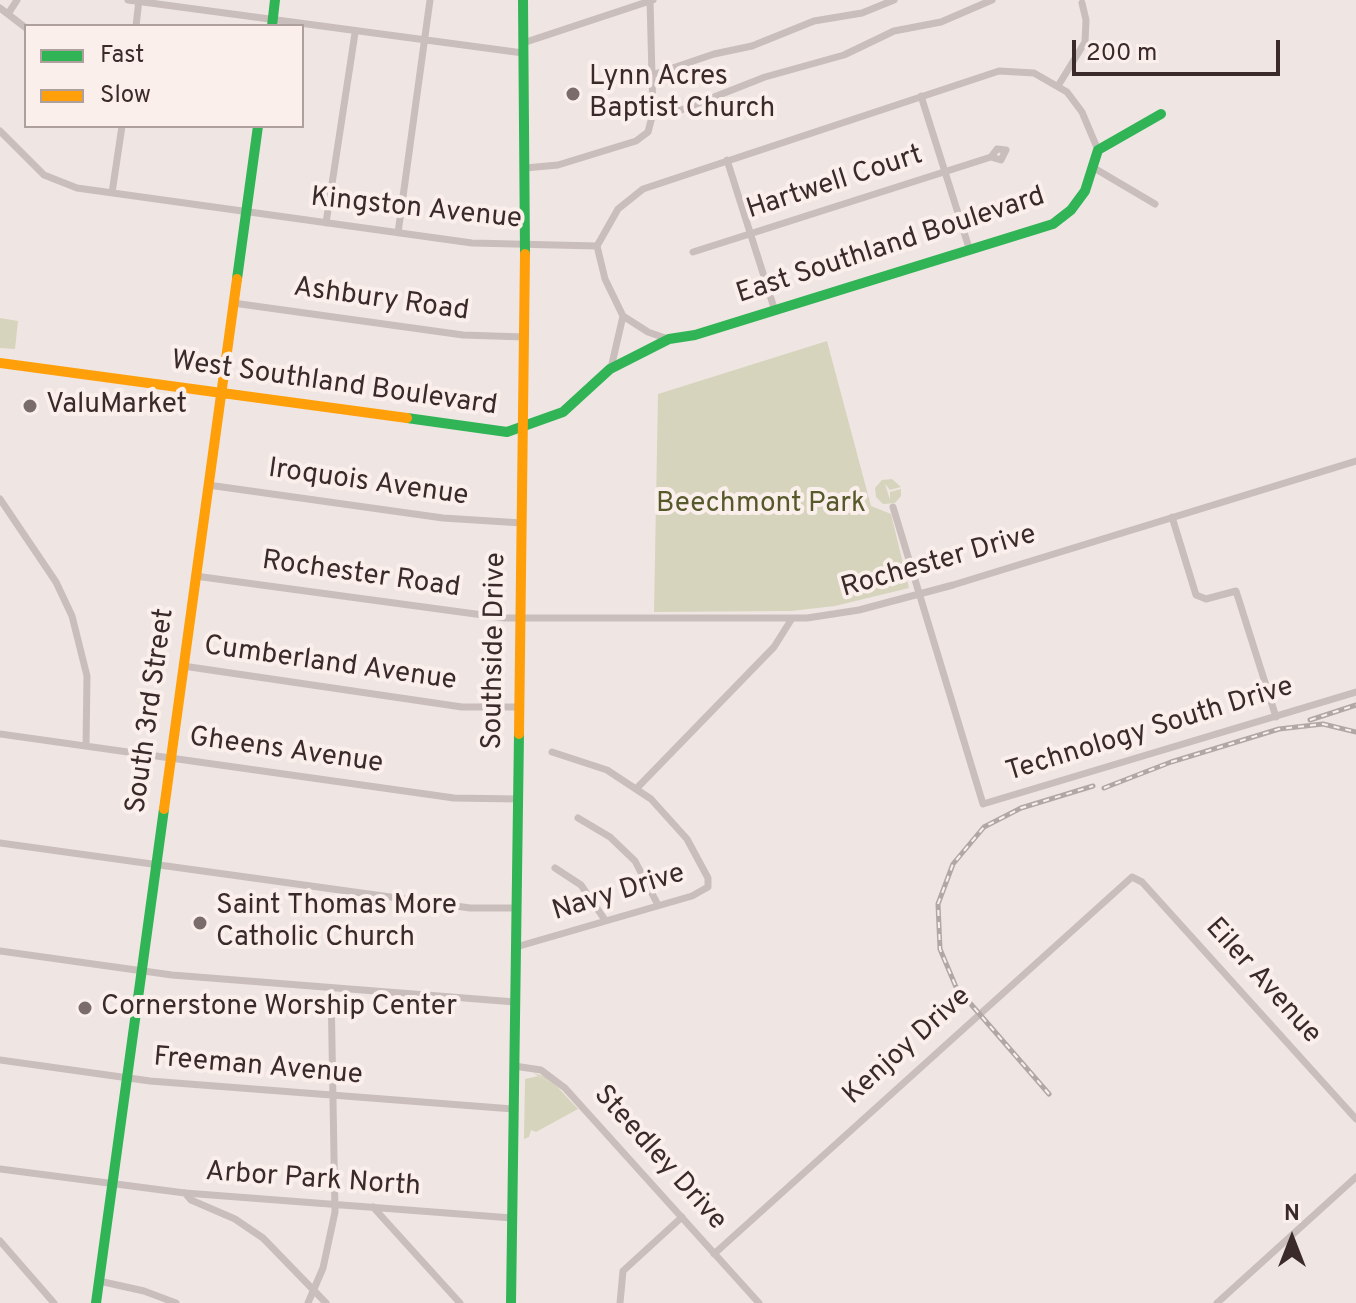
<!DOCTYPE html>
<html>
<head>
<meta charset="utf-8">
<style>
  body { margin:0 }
  #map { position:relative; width:1356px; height:1303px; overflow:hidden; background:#efe6e3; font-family:Overpass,sans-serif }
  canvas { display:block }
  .legend { position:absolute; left:24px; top:24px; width:280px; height:104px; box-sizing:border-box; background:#fbefeb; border:2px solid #aea09d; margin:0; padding:10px 14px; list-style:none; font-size:24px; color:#3a2a29 }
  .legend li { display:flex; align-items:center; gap:16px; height:40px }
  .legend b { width:40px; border:2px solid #aea09d }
  .north { position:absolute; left:1252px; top:1199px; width:80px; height:80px; -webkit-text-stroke:6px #fbefeb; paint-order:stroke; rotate:0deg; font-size:22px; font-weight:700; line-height:32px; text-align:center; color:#3a2a29 }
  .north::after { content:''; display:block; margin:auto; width:28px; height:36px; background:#3a2a29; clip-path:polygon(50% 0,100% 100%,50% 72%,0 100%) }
  .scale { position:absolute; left:1072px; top:40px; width:208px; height:36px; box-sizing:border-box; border:4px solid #3a2a29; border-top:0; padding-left:10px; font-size:24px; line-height:28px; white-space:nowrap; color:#3a2a29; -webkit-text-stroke:6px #fbefeb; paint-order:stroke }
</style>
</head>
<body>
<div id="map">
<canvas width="1356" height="1303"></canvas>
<ul class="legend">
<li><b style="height:10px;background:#30b455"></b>Fast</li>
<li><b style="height:10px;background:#ff9f0a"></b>Slow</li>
</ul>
<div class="north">N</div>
<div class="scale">200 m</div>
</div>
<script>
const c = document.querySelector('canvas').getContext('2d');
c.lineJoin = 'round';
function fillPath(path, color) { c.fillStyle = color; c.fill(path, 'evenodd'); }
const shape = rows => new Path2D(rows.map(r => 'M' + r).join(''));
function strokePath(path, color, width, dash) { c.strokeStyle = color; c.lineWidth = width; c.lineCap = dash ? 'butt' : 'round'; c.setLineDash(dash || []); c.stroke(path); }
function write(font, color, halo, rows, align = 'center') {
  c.font = font + ' Overpass,sans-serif'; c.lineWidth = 8; c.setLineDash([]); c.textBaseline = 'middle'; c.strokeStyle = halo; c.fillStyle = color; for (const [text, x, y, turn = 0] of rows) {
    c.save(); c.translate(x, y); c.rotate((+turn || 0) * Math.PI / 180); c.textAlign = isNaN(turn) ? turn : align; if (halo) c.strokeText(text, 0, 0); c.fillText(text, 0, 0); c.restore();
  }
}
fillPath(shape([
  [0,318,18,321,15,349,0,348],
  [827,341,871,506,891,514,909,588,835,606,791,611,654,612,658,394],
  [892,479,901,487,890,490,885,484,890,500,890,492,901,489,901,496,895,503,883,504,876,497,875,488,882,480],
  [533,1073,544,1076,551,1080,578,1109,536,1132,531,1130,529,1137,524,1139,525,1079,539,1076,554,1085]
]), '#d6d4bc');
strokePath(shape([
  [128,0,523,53],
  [650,0,653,113],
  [0,8,26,28],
  [8,14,17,0],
  [136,26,139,0],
  [523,43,653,0],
  [652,75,714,54,752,46,814,21,862,13,894,0],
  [1058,86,1085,42,1086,20,1082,3],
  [921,96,970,251],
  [0,131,44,175,77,188,472,243,597,246,618,209,643,189,999,71,1034,73,1067,92,1082,112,1098,150],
  [727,160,775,311],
  [525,168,558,165,636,141,648,132,653,113,681,110,765,77,844,55,894,31,941,22,992,0],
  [1094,168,1155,204],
  [112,193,122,126],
  [326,223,355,33],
  [398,233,430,0],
  [597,246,605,279,623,316,648,332,668,339],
  [693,252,991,157,1001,160,1006,150,997,149,991,157],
  [233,303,463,335,524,337],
  [611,368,623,316],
  [208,485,443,518,522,523],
  [0,499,56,582,72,616,87,676,86,746],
  [893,507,983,804,1356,692],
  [1172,517,1196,595,1206,599,1236,591,1276,717],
  [195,576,505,618,807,618,859,610,953,585,1356,461],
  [183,666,462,707,520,707],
  [0,734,454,798,518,799],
  [637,788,774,647,791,620],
  [578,818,610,837,635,861,658,905],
  [0,843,470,908,516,908],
  [555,868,581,885,605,920],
  [516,947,692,896,708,887,708,878,687,839,651,799,607,770,552,752],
  [0,951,172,975,515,1002],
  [0,1060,150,1081,513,1109],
  [514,1066,541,1070,565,1088,759,1303],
  [0,1169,185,1193,512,1218],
  [185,1193,191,1200,235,1219,263,1238,326,1303],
  [373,1207,460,1303],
  [0,1241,54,1303],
  [714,1254,1132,877,1142,882,1356,1119],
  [99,1281,144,1291,176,1303],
  [308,1303,323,1268,335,1212,331,988],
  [620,1303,623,1271,682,1217],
  [1217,1303,1356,1177]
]), '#c9bebc', 7);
strokePath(shape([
  [523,0,525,254],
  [272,26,275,0],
  [237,279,258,126],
  [407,418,507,432,563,412,610,369,669,339,695,335,1053,224,1071,210,1085,191,1098,150,1161,114],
  [96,1303,164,809],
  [511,1303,519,734]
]), '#30b455', 10);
strokePath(shape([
  [0,363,407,418],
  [519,734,525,254],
  [164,809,237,279]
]), '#ff9f0a', 10);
const rail = shape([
  [1310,720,1356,705],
  [1104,788,1171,762,1279,729,1323,724,1356,732],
  [1049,1094,956,987,940,949,938,904,953,864,984,827,1021,808,1093,786]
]);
strokePath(rail, '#b1a8a6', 5);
strokePath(rail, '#fbefeb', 2, [6]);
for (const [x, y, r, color] of [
  [573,94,8,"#796c6a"],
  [30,406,8,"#796c6a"],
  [200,923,8,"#796c6a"],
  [85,1008,8,"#796c6a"]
]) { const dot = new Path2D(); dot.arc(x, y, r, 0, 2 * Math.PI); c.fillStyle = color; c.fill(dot); strokePath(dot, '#fbefeb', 3); }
write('28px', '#3a2a29', '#fbefeb', [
  ["Lynn Acres",589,78],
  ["Baptist Church",589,110],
  ["ValuMarket",46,406],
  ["Saint Thomas More",216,907],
  ["Catholic Church",216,939],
  ["Cornerstone Worship Center",101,1008]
], 'left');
write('28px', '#3a2a29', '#fbefeb', [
  ["Hartwell Court",835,184,-18],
  ["Kingston Avenue",416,210,6],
  ["East Southland Boulevard",891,247,-18],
  ["Ashbury Road",381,301,8],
  ["West Southland Boulevard",334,385,8],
  ["Iroquois Avenue",368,484,8],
  ["Rochester Drive",939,563,-16],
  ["Rochester Road",361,576,8],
  ["Southside Drive",496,651,-89],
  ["Cumberland Avenue",330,665,8],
  ["South 3rd Street",152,711,-82],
  ["Technology South Drive",1150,731,-17],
  ["Gheens Avenue",286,752,8],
  ["Navy Drive",619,894,-17],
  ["Eiler Avenue",1262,982,48],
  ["Kenjoy Drive",908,1047,-42],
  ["Freeman Avenue",258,1068,5],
  ["Steedley Drive",659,1159,48],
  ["Arbor Park North",313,1181,4]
]);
write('28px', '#565a2b', '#fbefeb', [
  ["Beechmont Park",761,505]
]);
</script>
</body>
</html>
